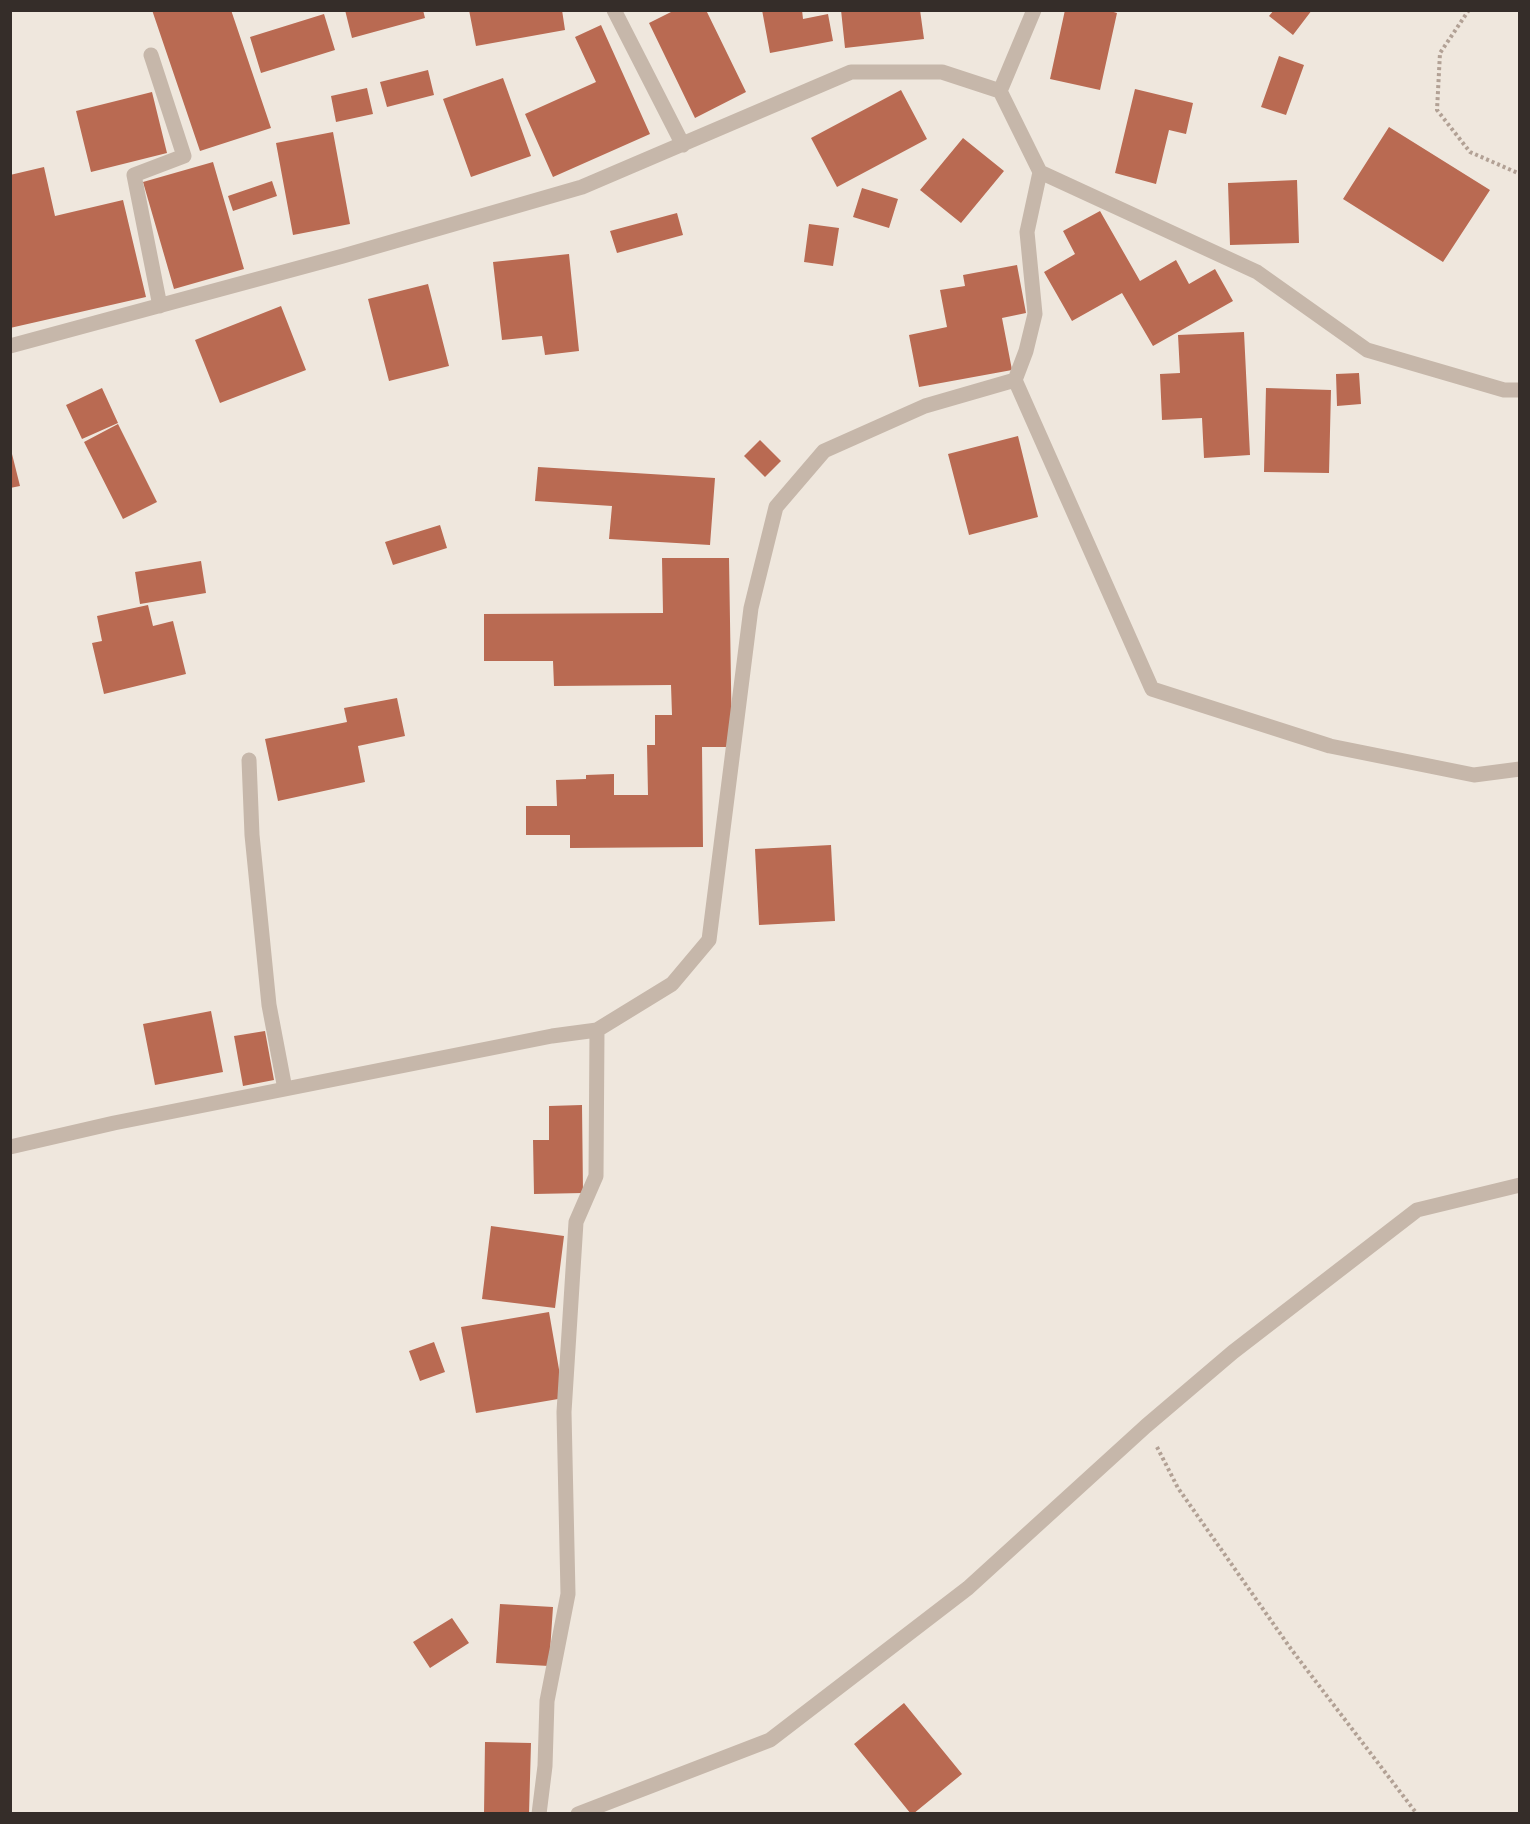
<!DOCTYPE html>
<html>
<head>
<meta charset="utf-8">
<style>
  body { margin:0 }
  #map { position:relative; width:1530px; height:1824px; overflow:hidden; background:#efe7dd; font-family:"Sofia Sans Condensed",sans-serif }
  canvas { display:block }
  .frame { position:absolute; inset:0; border:12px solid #352d29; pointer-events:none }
</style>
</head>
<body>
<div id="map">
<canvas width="1530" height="1824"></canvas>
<div class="frame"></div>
</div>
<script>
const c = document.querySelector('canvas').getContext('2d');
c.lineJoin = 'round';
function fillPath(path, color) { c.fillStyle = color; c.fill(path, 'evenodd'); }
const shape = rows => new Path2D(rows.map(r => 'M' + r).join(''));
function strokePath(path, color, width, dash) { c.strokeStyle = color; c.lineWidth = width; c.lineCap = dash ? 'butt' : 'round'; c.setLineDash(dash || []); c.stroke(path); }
fillPath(shape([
  [152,10,231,10,271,128,200,151],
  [345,10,423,10,425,18,352,38],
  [469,10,562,10,565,30,476,46],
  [675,10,706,10,746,92,695,118,649,23],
  [762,10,802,10,803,19,828,14,833,41,770,53],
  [841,10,920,10,924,39,845,48],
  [1065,10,1107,10,1117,13,1100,90,1050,79],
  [1274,10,1312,10,1293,35,1269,16],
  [324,14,335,50,261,73,250,37],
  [601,25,650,134,553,177,525,114,596,82,575,37],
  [1279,56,1304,65,1286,115,1261,107],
  [428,70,434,95,387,107,380,82],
  [503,78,531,156,471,177,443,99],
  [367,88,373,114,336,122,331,96],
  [1135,89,1193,103,1186,134,1169,130,1156,184,1115,173],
  [901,90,927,139,837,187,811,138],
  [152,92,167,153,91,172,76,111],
  [1389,127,1490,190,1443,262,1343,199],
  [333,132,350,224,293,235,276,143],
  [963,138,1004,171,961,223,920,190],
  [213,162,244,269,174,289,143,182],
  [44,167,55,216,123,200,146,297,10,328,10,175],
  [1297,180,1299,243,1230,245,1228,183],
  [272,181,277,196,233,211,228,196],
  [862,188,898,199,889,228,853,217],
  [1100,211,1140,281,1176,260,1189,284,1215,269,1233,301,1153,346,1122,293,1072,321,1044,272,1075,254,1063,231],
  [677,213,683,235,617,253,610,231],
  [809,224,839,228,833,266,804,262],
  [569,254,579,351,545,355,542,336,502,340,493,262],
  [1017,265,1026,313,1002,318,1012,370,919,387,909,335,947,327,940,290,965,286,963,275],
  [428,284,449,366,389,381,368,299],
  [281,306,306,370,220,403,195,340],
  [1244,332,1250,455,1204,458,1202,418,1162,420,1160,374,1180,373,1178,335],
  [1359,373,1361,404,1337,406,1336,374],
  [102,388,118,423,82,439,66,405],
  [1266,388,1331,390,1329,473,1264,472],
  [118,424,157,502,123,519,84,442],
  [1018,436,1038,517,969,535,948,454],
  [760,440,781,461,765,477,744,456],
  [11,450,20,486,10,488,10,451],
  [538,467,715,478,710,545,609,539,612,506,535,501],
  [440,525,447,548,393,565,385,542],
  [662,558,729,558,732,747,702,747,703,847,570,848,570,835,526,835,526,806,557,806,556,780,586,779,586,775,614,774,614,795,648,795,647,745,655,745,655,715,672,715,671,685,554,686,553,661,484,661,484,614,663,613],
  [201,561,206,593,140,604,135,572],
  [148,605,153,626,173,621,186,674,104,694,92,643,102,641,97,616],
  [397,698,405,736,358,746,365,782,278,801,265,739,347,722,344,708],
  [831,845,835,921,759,925,755,849],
  [211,1011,223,1072,155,1085,143,1024],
  [265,1031,274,1080,243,1086,234,1036],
  [582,1105,583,1193,534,1194,533,1140,549,1140,549,1106],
  [491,1226,564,1236,555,1308,482,1299],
  [549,1312,564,1398,476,1413,461,1327],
  [434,1342,445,1372,420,1381,409,1351],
  [500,1604,553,1607,549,1666,496,1663],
  [452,1618,469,1643,430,1668,413,1642],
  [904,1703,962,1774,913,1814,911,1814,854,1744],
  [485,1742,531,1743,529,1814,484,1814]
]), '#b96a52');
strokePath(shape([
  [1469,10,1440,53,1437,110,1470,152,1520,174],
  [1157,1447,1178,1488,1291,1649,1417,1814]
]), '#b2a195', 4, [3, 3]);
strokePath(shape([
  [614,10,683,145],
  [151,55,184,156,134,175,160,306],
  [1000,91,1034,10],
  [10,346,343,256,582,187,851,72,942,72,1000,91,1040,172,1257,272,1367,350,1504,390,1520,390],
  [1015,380,1152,689,1330,746,1474,775,1520,769],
  [249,760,252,835,269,1005,285,1089],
  [10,1147,114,1123,552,1036,597,1030],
  [539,1814,545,1766,547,1701,568,1594,564,1412,576,1222,596,1176,597,1030,672,984,709,940,751,608,776,507,824,451,925,406,1015,380,1026,351,1035,314,1027,232,1040,172],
  [578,1814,770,1740,968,1588,1146,1426,1233,1352,1417,1210,1520,1185]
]), '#c6b7aa', 15);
</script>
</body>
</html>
